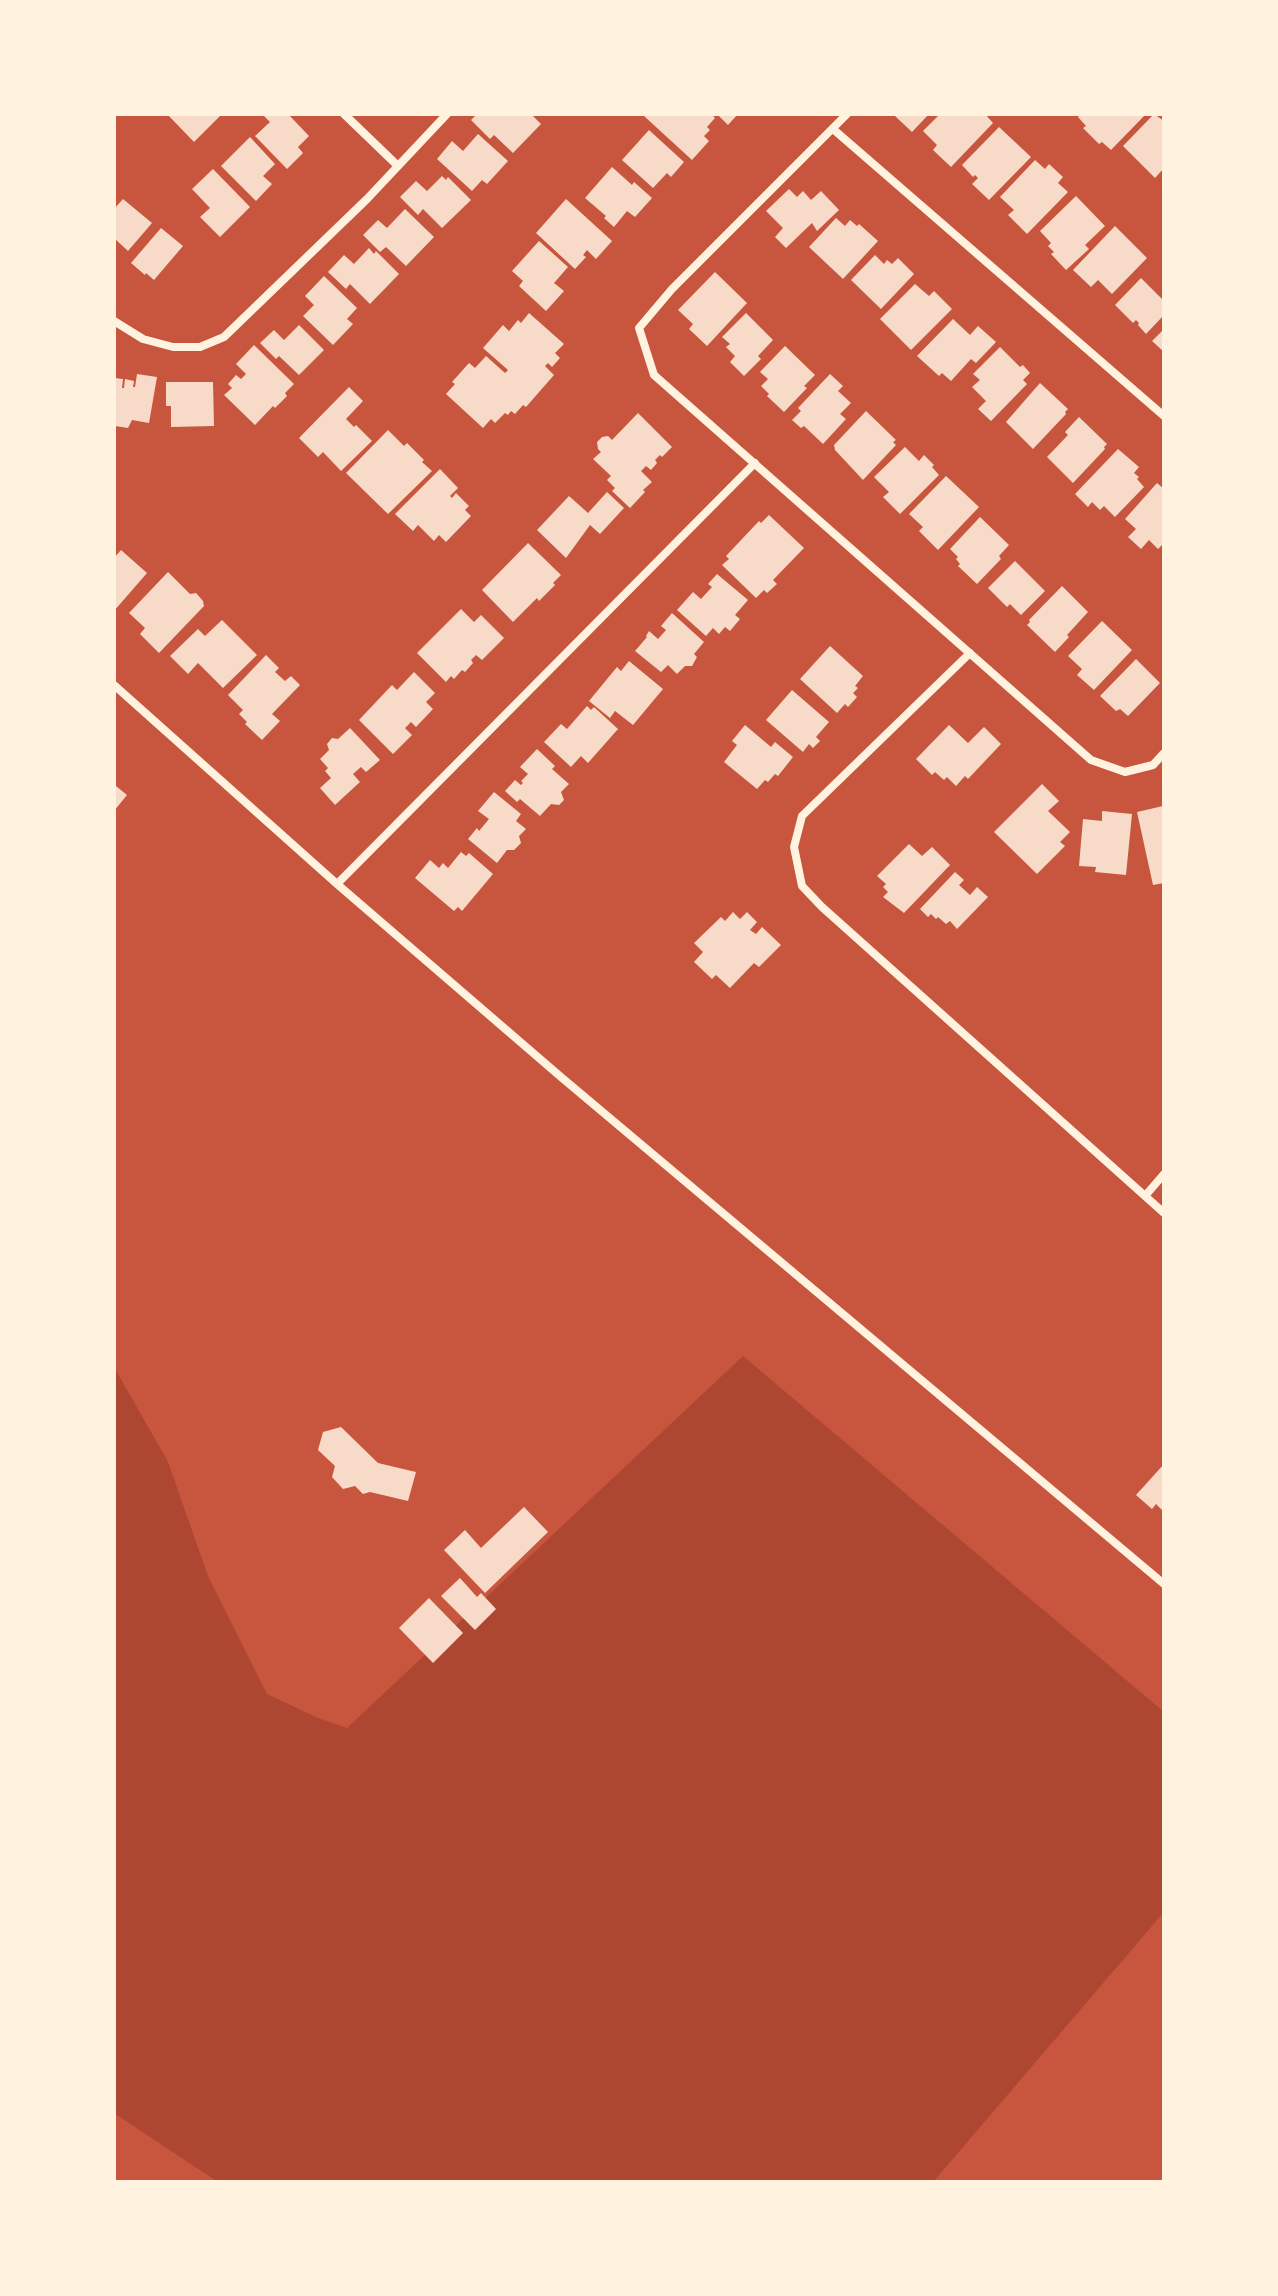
<!DOCTYPE html>
<html>
<head>
<meta charset="utf-8">
<style>
  body { margin:0 }
  #map { position:relative; width:1278px; height:2296px; overflow:hidden; background:#c8553d; font-family:"Varela Round",sans-serif }
  canvas { display:block }
  .frame { position:absolute; inset:0; border:116px solid #fff3e0; pointer-events:none }
</style>
</head>
<body>
<div id="map">
<canvas width="1278" height="2296"></canvas>
<div class="frame"></div>
</div>
<script>
const c = document.querySelector('canvas').getContext('2d');
c.lineJoin = 'round';
function fillPath(path, color) { c.fillStyle = color; c.fill(path, 'evenodd'); }
const shape = rows => new Path2D(rows.map(r => 'M' + r).join(''));
function strokePath(path, color, width, dash) { c.strokeStyle = color; c.lineWidth = width; c.lineCap = dash ? 'butt' : 'round'; c.setLineDash(dash || []); c.stroke(path); }
fillPath(shape([
  [743,1356,1164,1712,1164,1912,933,2182,218,2182,114,2113,114,1367,168,1462,208,1576,267,1694,318,1718,347,1728]
]), '#ae4732');
fillPath(shape([
  [167,114,222,114,194,142],
  [262,114,288,114,309,136,298,147,303,153,287,169,255,136,270,122],
  [477,114,531,114,541,124,513,153,494,135,490,139,471,120],
  [646,114,711,114,715,118,707,127,710,130,704,136,709,141,692,160,644,116],
  [717,114,738,114,728,125],
  [897,114,929,114,912,132,895,116],
  [940,114,985,114,993,123,951,167,933,150,937,145,923,131],
  [1081,114,1146,114,1111,150,1102,142,1099,144,1083,128,1086,126,1078,117],
  [1154,114,1164,121,1164,168,1155,178,1123,146],
  [999,127,1031,157,989,200,972,184,978,178,975,175,973,177,962,165],
  [649,130,684,162,671,177,667,173,653,188,622,160],
  [478,134,508,161,487,184,482,180,472,191,437,159,452,141,463,151],
  [250,137,275,164,263,176,272,184,256,201,221,166],
  [1035,160,1045,169,1049,164,1063,177,1058,183,1068,192,1027,234,1008,215,1014,210,1000,197],
  [612,167,632,185,634,182,652,198,635,217,627,211,614,227,604,218,606,216,585,198],
  [213,169,250,207,220,237,200,217,210,208,192,189],
  [442,176,446,180,448,177,471,200,442,228,423,209,418,215,400,197,416,181,427,191],
  [789,189,797,197,803,191,811,200,821,191,839,210,817,231,812,223,786,248,775,237,783,228,766,211],
  [1076,196,1105,226,1085,245,1089,249,1066,270,1051,254,1054,252,1048,246,1051,243,1040,231],
  [123,199,152,223,128,251,114,238,114,209],
  [566,199,612,241,596,259,587,250,583,255,586,257,575,269,536,233],
  [405,209,434,237,406,266,386,247,380,252,363,235,378,220,387,228],
  [836,218,845,226,850,220,857,226,859,224,878,241,843,279,809,247],
  [1115,226,1147,258,1112,294,1098,280,1091,287,1073,270],
  [161,228,183,246,154,280,146,273,145,275,131,263],
  [539,241,568,267,554,283,564,291,546,311,519,286,523,281,512,271],
  [369,248,374,254,376,251,399,274,370,304,350,284,346,289,328,272,344,255,354,264],
  [875,255,884,264,887,260,892,264,898,258,914,274,881,309,851,280],
  [715,272,747,303,707,346,689,329,693,324,678,310],
  [324,276,357,308,347,319,353,324,333,345,303,316,314,305,305,296],
  [1141,278,1164,301,1164,315,1146,334,1138,325,1139,323,1136,320,1133,323,1115,305],
  [915,284,929,296,934,291,952,309,911,350,880,319],
  [529,313,564,344,555,353,560,358,552,367,548,363,545,366,554,375,526,407,523,405,515,414,511,411,508,415,505,413,495,423,491,419,483,428,446,394,455,384,452,382,469,363,475,368,486,356,505,373,508,370,483,348,503,325,509,331,518,320,521,323],
  [746,313,773,340,758,356,761,359,744,376,730,362,735,356,726,347,730,344,722,337],
  [953,319,970,335,978,326,996,342,976,363,971,359,951,381,942,373,939,376,917,356],
  [299,325,324,350,299,375,279,356,276,359,260,343,274,330,284,340],
  [1164,329,1164,352,1152,341],
  [254,345,294,384,285,393,287,396,275,408,273,406,255,425,224,395,232,388,228,384,236,375,241,379,246,374,236,364],
  [785,346,815,375,804,386,807,388,784,412,767,396,769,394,761,386,768,379,760,372],
  [1000,347,1020,367,1023,365,1030,373,1023,380,1027,384,991,421,978,409,986,401,972,387,980,380,973,374],
  [137,374,157,377,149,423,132,420,128,428,115,426,114,378,123,379,122,388,124,388,125,379,134,381,133,387,135,387],
  [830,374,843,386,838,391,851,403,840,414,846,419,823,444,804,426,801,428,792,420,801,411,798,408],
  [166,382,213,382,214,426,171,427,171,406,166,406],
  [1040,383,1068,409,1065,412,1066,414,1033,449,1006,422],
  [349,387,363,401,346,419,354,427,356,425,372,441,341,471,323,452,318,457,299,438],
  [866,411,896,440,893,442,896,445,863,480,835,450,834,445],
  [638,413,672,447,662,457,660,455,655,460,657,463,651,470,646,466,641,471,652,482,643,490,645,492,630,508,612,491,615,488,607,480,611,476,593,459,601,452,598,449,597,442,602,437,608,436,612,440],
  [1079,417,1107,444,1104,447,1105,449,1073,483,1047,457,1068,435,1065,432],
  [388,430,404,446,407,443,424,460,422,462,432,471,388,514,346,473],
  [905,447,919,461,924,455,934,465,932,467,939,475,900,514,883,497,889,492,874,477],
  [1118,449,1139,467,1134,473,1139,477,1137,479,1144,487,1115,517,1104,506,1100,510,1092,502,1088,507,1075,494],
  [440,469,458,488,450,496,452,498,456,493,469,506,465,510,471,516,446,542,439,535,434,541,418,525,413,531,395,514],
  [946,476,979,507,938,550,919,531,923,527,909,514],
  [1157,483,1164,489,1164,543,1158,549,1149,540,1141,549,1128,537,1136,529,1125,519],
  [607,492,624,508,600,534,590,525,566,558,537,530,569,496,588,513],
  [769,515,804,548,773,580,777,584,767,593,764,590,756,598,722,565,729,559,726,556,759,521,761,523],
  [980,517,1009,545,999,556,1001,559,977,584,958,566,960,564,956,559,958,557,950,549],
  [528,543,561,575,553,583,555,585,539,601,537,598,513,622,482,590],
  [121,550,147,573,114,611,114,558],
  [1015,561,1045,591,1021,615,1010,604,1007,607,988,588],
  [168,572,190,594,196,593,203,601,204,606,159,653,140,634,145,628,129,613],
  [717,574,748,600,735,615,740,619,730,631,725,627,719,634,713,628,706,636,677,610,693,592,701,599,712,587,708,584],
  [1062,586,1088,612,1067,635,1069,637,1055,652,1027,625,1030,622,1029,620],
  [461,609,474,622,481,615,504,638,482,660,476,655,471,660,473,663,465,672,462,670,454,679,451,676,446,682,417,653],
  [672,613,704,642,694,654,697,657,692,666,685,666,677,674,668,665,661,672,635,651,647,637,646,636,649,631,658,639,666,630,661,626],
  [222,620,257,655,223,688,198,663,188,674,170,656,198,629,205,636],
  [1102,621,1132,650,1094,690,1077,675,1082,669,1068,656],
  [830,646,863,676,855,686,858,688,853,693,857,697,848,707,845,704,837,713,800,679],
  [266,655,279,668,275,672,285,681,291,676,300,685,272,714,280,721,262,740,245,724,247,722,239,714,243,710,228,695],
  [1136,659,1160,683,1128,716,1120,709,1116,711,1100,696],
  [629,661,663,689,633,725,615,711,610,718,589,701,617,667,621,671],
  [414,672,435,693,426,702,433,709,416,727,411,722,405,728,412,735,393,754,359,720,392,685,397,690],
  [792,690,829,722,816,737,820,741,813,748,809,744,803,752,766,720],
  [587,706,591,710,594,707,618,729,588,763,581,756,571,767,544,742,561,724,567,729],
  [745,725,771,747,775,742,793,757,778,776,775,774,768,782,765,780,757,789,724,762,737,745,732,741],
  [949,725,968,743,984,727,1001,744,968,779,965,776,956,786,947,777,944,780,935,772,932,775,916,759],
  [350,728,380,760,366,772,361,767,353,774,360,782,335,805,320,788,331,778,325,771,328,768,320,759,329,750,327,744,332,738,338,739],
  [537,749,555,766,552,769,569,784,561,792,564,800,559,805,551,804,540,816,520,799,517,802,505,791,515,780,521,785,523,783,521,781,528,774,520,767],
  [1042,784,1059,801,1048,811,1070,832,1060,842,1065,846,1037,874,994,832],
  [116,786,127,795,114,811,114,788],
  [494,792,521,814,516,821,526,829,519,836,521,843,514,850,507,850,497,863,468,839,477,828,479,831,489,819,478,811],
  [1163,806,1164,883,1153,885,1137,812],
  [1102,811,1132,814,1126,875,1095,872,1096,867,1079,866,1083,819,1102,821],
  [909,844,922,856,932,847,950,865,904,913,883,897,888,892,883,887,886,884,877,876],
  [461,852,466,856,469,853,493,874,462,911,458,907,454,911,415,878,430,860,439,868,443,863,448,868],
  [955,872,964,880,959,885,970,895,977,887,988,897,957,929,950,921,946,924,938,917,936,919,931,914,928,917,920,909],
  [733,912,740,919,747,912,757,922,750,930,756,934,762,927,781,945,759,967,754,963,730,988,716,975,712,979,694,962,703,952,694,943,721,917,725,921],
  [341,1427,378,1463,416,1472,408,1501,370,1492,363,1494,355,1486,343,1489,332,1477,335,1466,318,1450,323,1432],
  [1164,1464,1164,1507,1162,1510,1156,1504,1152,1509,1136,1495],
  [524,1507,548,1532,485,1593,444,1550,465,1530,481,1548],
  [460,1578,477,1597,481,1593,496,1609,475,1630,441,1596],
  [429,1598,463,1633,433,1663,399,1628]
]), '#f7dbc8');
strokePath(shape([
  [344,114,398,166],
  [847,114,672,289,639,328,654,375,1091,760,1125,772,1153,765,1164,753],
  [833,129,1164,416],
  [114,321,143,339,173,347,200,347,224,337,367,199,447,114],
  [970,653,802,816,794,847,802,886,822,907,1164,1213],
  [114,685,337,884,561,1077,1164,1584],
  [337,884,755,463],
  [1145,1196,1164,1174]
]), '#fff3e0', 8);
</script>
</body>
</html>
